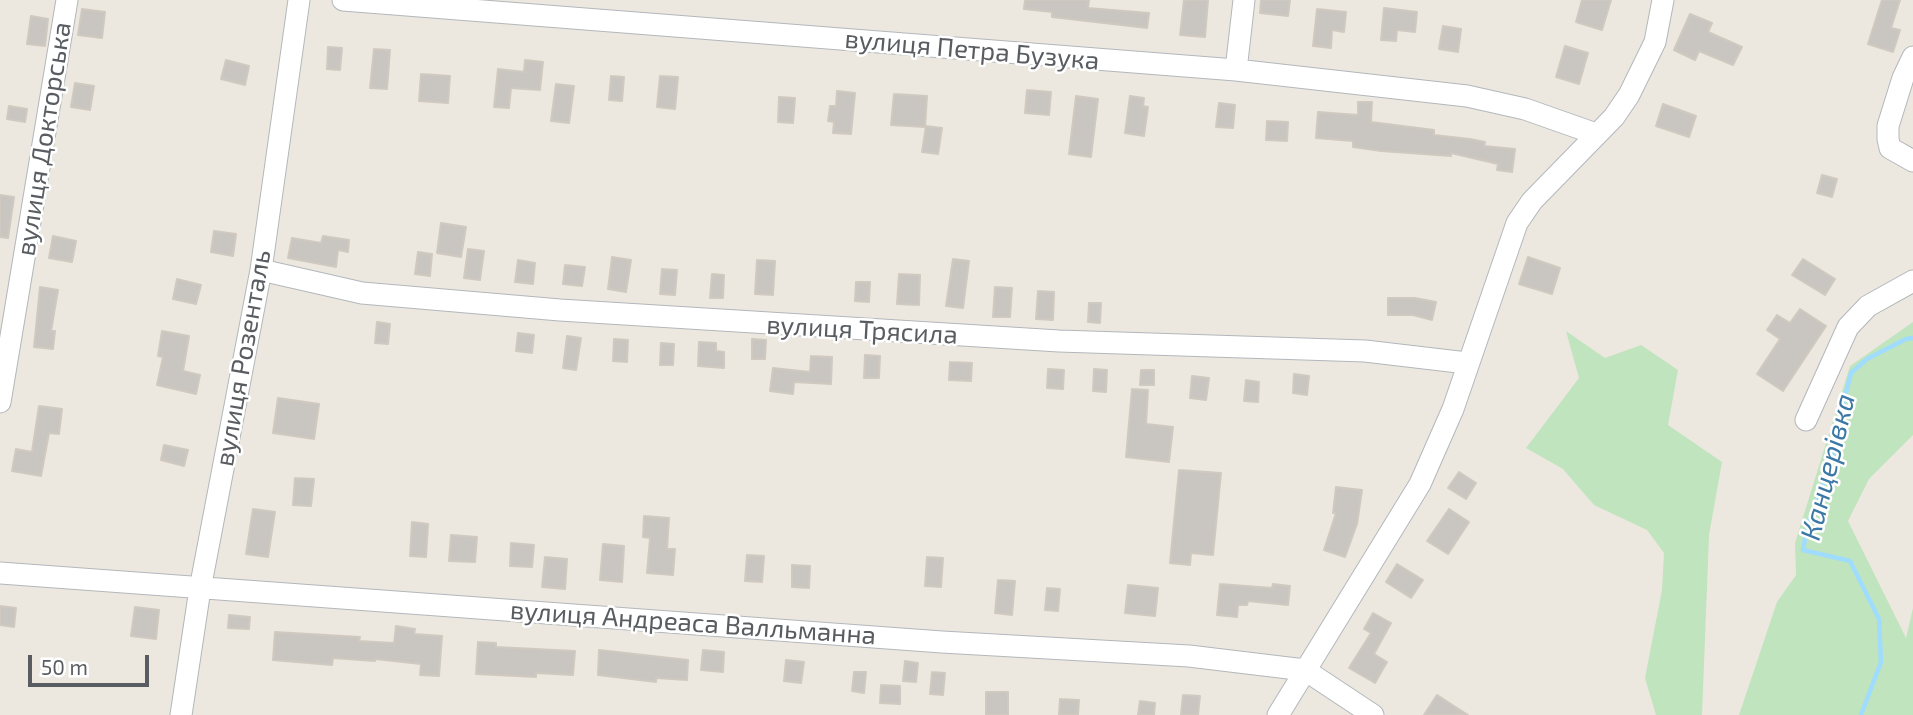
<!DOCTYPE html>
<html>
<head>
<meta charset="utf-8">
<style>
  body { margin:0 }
  #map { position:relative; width:1913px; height:715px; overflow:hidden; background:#ece8e0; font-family:"Exo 2",sans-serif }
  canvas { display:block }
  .scale { position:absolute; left:28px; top:655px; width:121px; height:32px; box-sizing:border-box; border:4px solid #595d61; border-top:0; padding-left:9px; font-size:21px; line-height:24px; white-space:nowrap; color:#595d61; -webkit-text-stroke:5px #fff; paint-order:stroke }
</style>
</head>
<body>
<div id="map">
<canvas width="1913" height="715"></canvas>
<div class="scale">50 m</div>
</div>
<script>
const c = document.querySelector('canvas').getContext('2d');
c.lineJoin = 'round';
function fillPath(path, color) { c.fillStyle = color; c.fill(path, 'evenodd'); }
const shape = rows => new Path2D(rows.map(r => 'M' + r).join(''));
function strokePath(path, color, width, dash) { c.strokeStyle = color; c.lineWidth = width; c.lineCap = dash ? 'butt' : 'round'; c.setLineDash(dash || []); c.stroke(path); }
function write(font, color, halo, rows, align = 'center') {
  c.font = font + ' "Exo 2",sans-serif'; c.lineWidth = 5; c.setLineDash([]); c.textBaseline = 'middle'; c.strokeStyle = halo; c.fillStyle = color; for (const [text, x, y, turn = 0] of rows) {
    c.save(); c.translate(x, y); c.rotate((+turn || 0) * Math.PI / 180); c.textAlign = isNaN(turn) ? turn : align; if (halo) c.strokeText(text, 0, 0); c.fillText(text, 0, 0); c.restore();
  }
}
fillPath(shape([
  [1913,322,1913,435,1869,479,1848,521,1906,638,1913,608,1913,715,1739,715,1777,602,1796,575,1795,543,1850,366],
  [1566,331,1605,358,1641,345,1678,370,1668,425,1722,462,1709,535,1702,715,1656,715,1645,678,1662,590,1664,553,1647,530,1594,505,1563,469,1526,448,1579,378]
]), '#c0e4bd');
strokePath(shape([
  [1861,715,1881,662,1879,619,1850,561,1803,550,1807,528,1835,451,1836,432,1851,373,1867,359,1906,339,1913,338]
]), '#9fdcfd', 4.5);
const building = shape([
  [1025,0,1089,0,1088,8,1149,13,1147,28,1052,17,1052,12,1024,9,1025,0],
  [1184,0,1208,0,1205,37,1180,35,1184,0],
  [1261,0,1290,0,1288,16,1260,13,1261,0],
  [1582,0,1611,0,1602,30,1576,22,1582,0],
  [1882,0,1900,0,1891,28,1900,30,1893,52,1868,44,1882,0],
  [1384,8,1417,12,1415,32,1397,30,1396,41,1381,40,1384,8],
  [82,9,105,12,102,38,78,35,82,9],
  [1317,9,1346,12,1344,32,1332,30,1331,48,1313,46,1317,9],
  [1690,14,1712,23,1708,32,1742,47,1733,65,1699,51,1695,60,1674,50,1690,14],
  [31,16,48,19,45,46,27,44,31,16],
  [1443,26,1461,29,1458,52,1439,49,1443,26],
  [1565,46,1588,53,1579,84,1556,77,1565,46],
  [328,47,342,48,340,70,327,69,328,47],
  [374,49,390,50,387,89,370,88,374,49],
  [226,60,249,66,245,85,221,79,226,60],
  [525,60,543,62,540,90,511,88,509,108,494,107,498,69,524,72,525,60],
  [421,74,450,76,448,103,419,101,421,74],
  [611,76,624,77,622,101,609,100,611,76],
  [660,76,678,77,675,109,657,107,660,76],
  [75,83,94,86,90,110,71,107,75,83],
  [556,84,574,86,569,123,551,121,556,84],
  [1027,90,1051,92,1049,115,1025,113,1027,90],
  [837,91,855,93,851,134,833,133,834,122,828,121,830,106,836,106,837,91],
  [894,94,927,96,925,127,891,125,894,94],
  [1076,96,1098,99,1091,157,1069,154,1076,96],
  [1130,96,1144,98,1143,106,1148,107,1144,136,1125,133,1130,96],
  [779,97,795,98,793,123,778,122,779,97],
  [1358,102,1372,102,1371,122,1434,130,1434,135,1470,139,1485,142,1484,146,1515,149,1512,172,1497,170,1498,164,1451,153,1451,156,1381,151,1353,147,1353,141,1316,138,1318,112,1358,115,1358,102],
  [1219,103,1235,105,1233,128,1216,127,1219,103],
  [1663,104,1696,116,1689,137,1656,126,1663,104],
  [9,106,27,109,25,122,7,119,9,106],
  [1267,121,1288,122,1287,141,1266,140,1267,121],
  [926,126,942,128,938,154,922,152,926,126],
  [1822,175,1837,179,1832,197,1817,193,1822,175],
  [0,195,14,197,8,238,0,237,0,195],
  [441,223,466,227,461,257,437,253,441,223],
  [214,231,236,234,233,256,211,252,214,231],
  [53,236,76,241,72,262,49,258,53,236],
  [323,236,349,240,348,252,338,250,336,267,288,258,292,238,321,243,323,236],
  [468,249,484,251,480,280,464,278,468,249],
  [418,252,432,254,430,276,415,274,418,252],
  [612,257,631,260,626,292,608,289,612,257],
  [1528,257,1560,268,1552,294,1519,284,1528,257],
  [953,259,969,261,963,308,946,306,953,259],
  [1803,259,1835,279,1825,295,1792,275,1803,259],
  [518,260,535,263,533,284,515,282,518,260],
  [757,260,775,261,773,295,755,294,757,260],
  [565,265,585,267,582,286,563,284,565,265],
  [662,269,677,270,675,295,660,294,662,269],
  [712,274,724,275,723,298,710,298,712,274],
  [899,274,920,275,919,305,897,304,899,274],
  [177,279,201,285,196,304,173,299,177,279],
  [856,282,870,282,869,302,855,301,856,282],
  [40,287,58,290,51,331,55,331,53,349,34,347,40,287],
  [995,287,1012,288,1010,317,993,317,995,287],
  [1038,291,1054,292,1053,320,1036,319,1038,291],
  [1388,298,1415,298,1436,302,1432,320,1413,315,1388,315,1388,298],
  [1089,303,1101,303,1100,323,1088,322,1089,303],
  [1800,309,1826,326,1783,391,1757,374,1780,339,1767,330,1777,315,1790,323,1800,309],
  [377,322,390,324,388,344,375,343,377,322],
  [162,331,189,336,183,371,200,375,196,394,157,385,163,357,158,356,162,331],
  [518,333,534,335,532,353,516,351,518,333],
  [567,336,581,338,576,370,563,368,567,336],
  [614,339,628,340,627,362,613,361,614,339],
  [752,339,766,340,765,359,752,359,752,339],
  [699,342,716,343,716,351,724,352,724,368,698,366,699,342],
  [661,343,674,344,673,365,660,365,661,343],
  [865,355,880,356,879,378,864,378,865,355],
  [811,356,832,357,831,384,794,382,793,394,770,391,773,368,810,372,811,356],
  [950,362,972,363,971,381,949,380,950,362],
  [1048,369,1064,370,1063,389,1047,388,1048,369],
  [1094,369,1107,370,1106,392,1093,391,1094,369],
  [1141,370,1154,370,1154,385,1140,385,1141,370],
  [1294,374,1309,376,1307,395,1293,393,1294,374],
  [1192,376,1209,378,1206,400,1190,398,1192,376],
  [1246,380,1259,382,1258,402,1244,401,1246,380],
  [1132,389,1148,390,1146,424,1173,427,1169,462,1126,457,1132,389],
  [278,398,319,404,314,439,273,433,278,398],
  [39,406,62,409,59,434,49,433,41,476,12,471,16,449,32,452,39,406],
  [164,445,188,450,184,466,161,460,164,445],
  [1179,470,1221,473,1213,555,1191,553,1190,565,1170,563,1179,470],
  [1459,472,1476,483,1466,499,1448,488,1459,472],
  [295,478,314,479,311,506,293,505,295,478],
  [1336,487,1362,490,1357,524,1345,557,1324,550,1336,513,1333,513,1336,487],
  [253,509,275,512,268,557,246,554,253,509],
  [1449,509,1469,522,1448,554,1427,541,1449,509],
  [644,516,669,518,667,549,675,549,673,575,647,573,650,538,643,537,644,516],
  [412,522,428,524,426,557,410,556,412,522],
  [451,535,477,537,475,562,449,561,451,535],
  [511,543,534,545,532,567,510,566,511,543],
  [603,544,624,546,622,582,600,580,603,544],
  [747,555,764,556,762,582,745,581,747,555],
  [545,557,567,559,565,589,542,587,545,557],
  [927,557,943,558,941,587,925,586,927,557],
  [1397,564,1423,580,1411,598,1386,582,1397,564],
  [792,565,810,566,809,588,792,587,792,565],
  [998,580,1015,581,1012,615,995,613,998,580],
  [1220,584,1272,588,1273,584,1290,586,1288,605,1248,601,1247,605,1238,605,1237,617,1217,615,1220,584],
  [1128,585,1158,588,1155,616,1125,613,1128,585],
  [1047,588,1060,589,1058,611,1045,610,1047,588],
  [0,606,16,608,14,627,0,625,0,606],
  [135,607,159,610,156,639,131,636,135,607],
  [1373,613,1391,623,1374,654,1387,662,1375,683,1349,668,1371,633,1364,629,1373,613],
  [229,615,250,617,249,629,228,628,229,615],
  [396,626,415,629,414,634,442,636,439,676,420,675,421,664,375,659,375,661,333,658,332,665,273,660,275,632,360,637,359,641,394,643,396,626],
  [478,642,496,643,496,647,575,651,573,675,536,673,536,677,476,674,478,642],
  [599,650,688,660,687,680,656,678,656,682,598,675,599,650],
  [703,650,724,652,723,672,701,670,703,650],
  [786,660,804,662,801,683,784,681,786,660],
  [905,661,918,663,916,682,903,681,905,661],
  [854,672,866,672,864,693,852,691,854,672],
  [932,672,945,673,943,695,930,694,932,672],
  [881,685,900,686,900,704,880,703,881,685],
  [986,692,1008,692,1008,715,986,715,986,692],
  [1183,695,1200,696,1198,715,1181,715,1183,695],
  [1437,695,1468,715,1424,715,1437,695],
  [1060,699,1079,700,1078,715,1059,715,1060,699],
  [1140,701,1155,703,1154,715,1138,715,1140,701]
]);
fillPath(building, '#c9c5c0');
strokePath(building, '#d0c9bf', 2);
const minor = shape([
  [343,0,1236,70,1467,96,1525,109,1596,134],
  [1913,57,1903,78,1888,126,1888,139,1890,148,1913,161],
  [1236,70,1244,0],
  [261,270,362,293,560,310,1059,341,1365,351,1467,363],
  [0,402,67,0],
  [1806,420,1848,327,1868,306,1913,281],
  [0,573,942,642,1189,656,1305,670,1373,715],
  [181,715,200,589,261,270,299,0],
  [1278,715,1420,484,1453,409,1517,223,1532,201,1614,117,1629,95,1655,42,1663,0]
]);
strokePath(minor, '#b3b7bb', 23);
strokePath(minor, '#fff', 21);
write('26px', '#595d61', '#fff', [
  ["вулиця Петра Бузука",972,50,5],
  ["вулиця Докторська",44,139,-81],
  ["вулиця Трясила",862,330,3],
  ["вулиця Розенталь",243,358,-80],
  ["вулиця Андреаса Валльманна",693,623,4]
]);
write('italic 28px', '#3c78a5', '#fff', [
  ["Канцерівка",1828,467,-76]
]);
</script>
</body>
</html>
